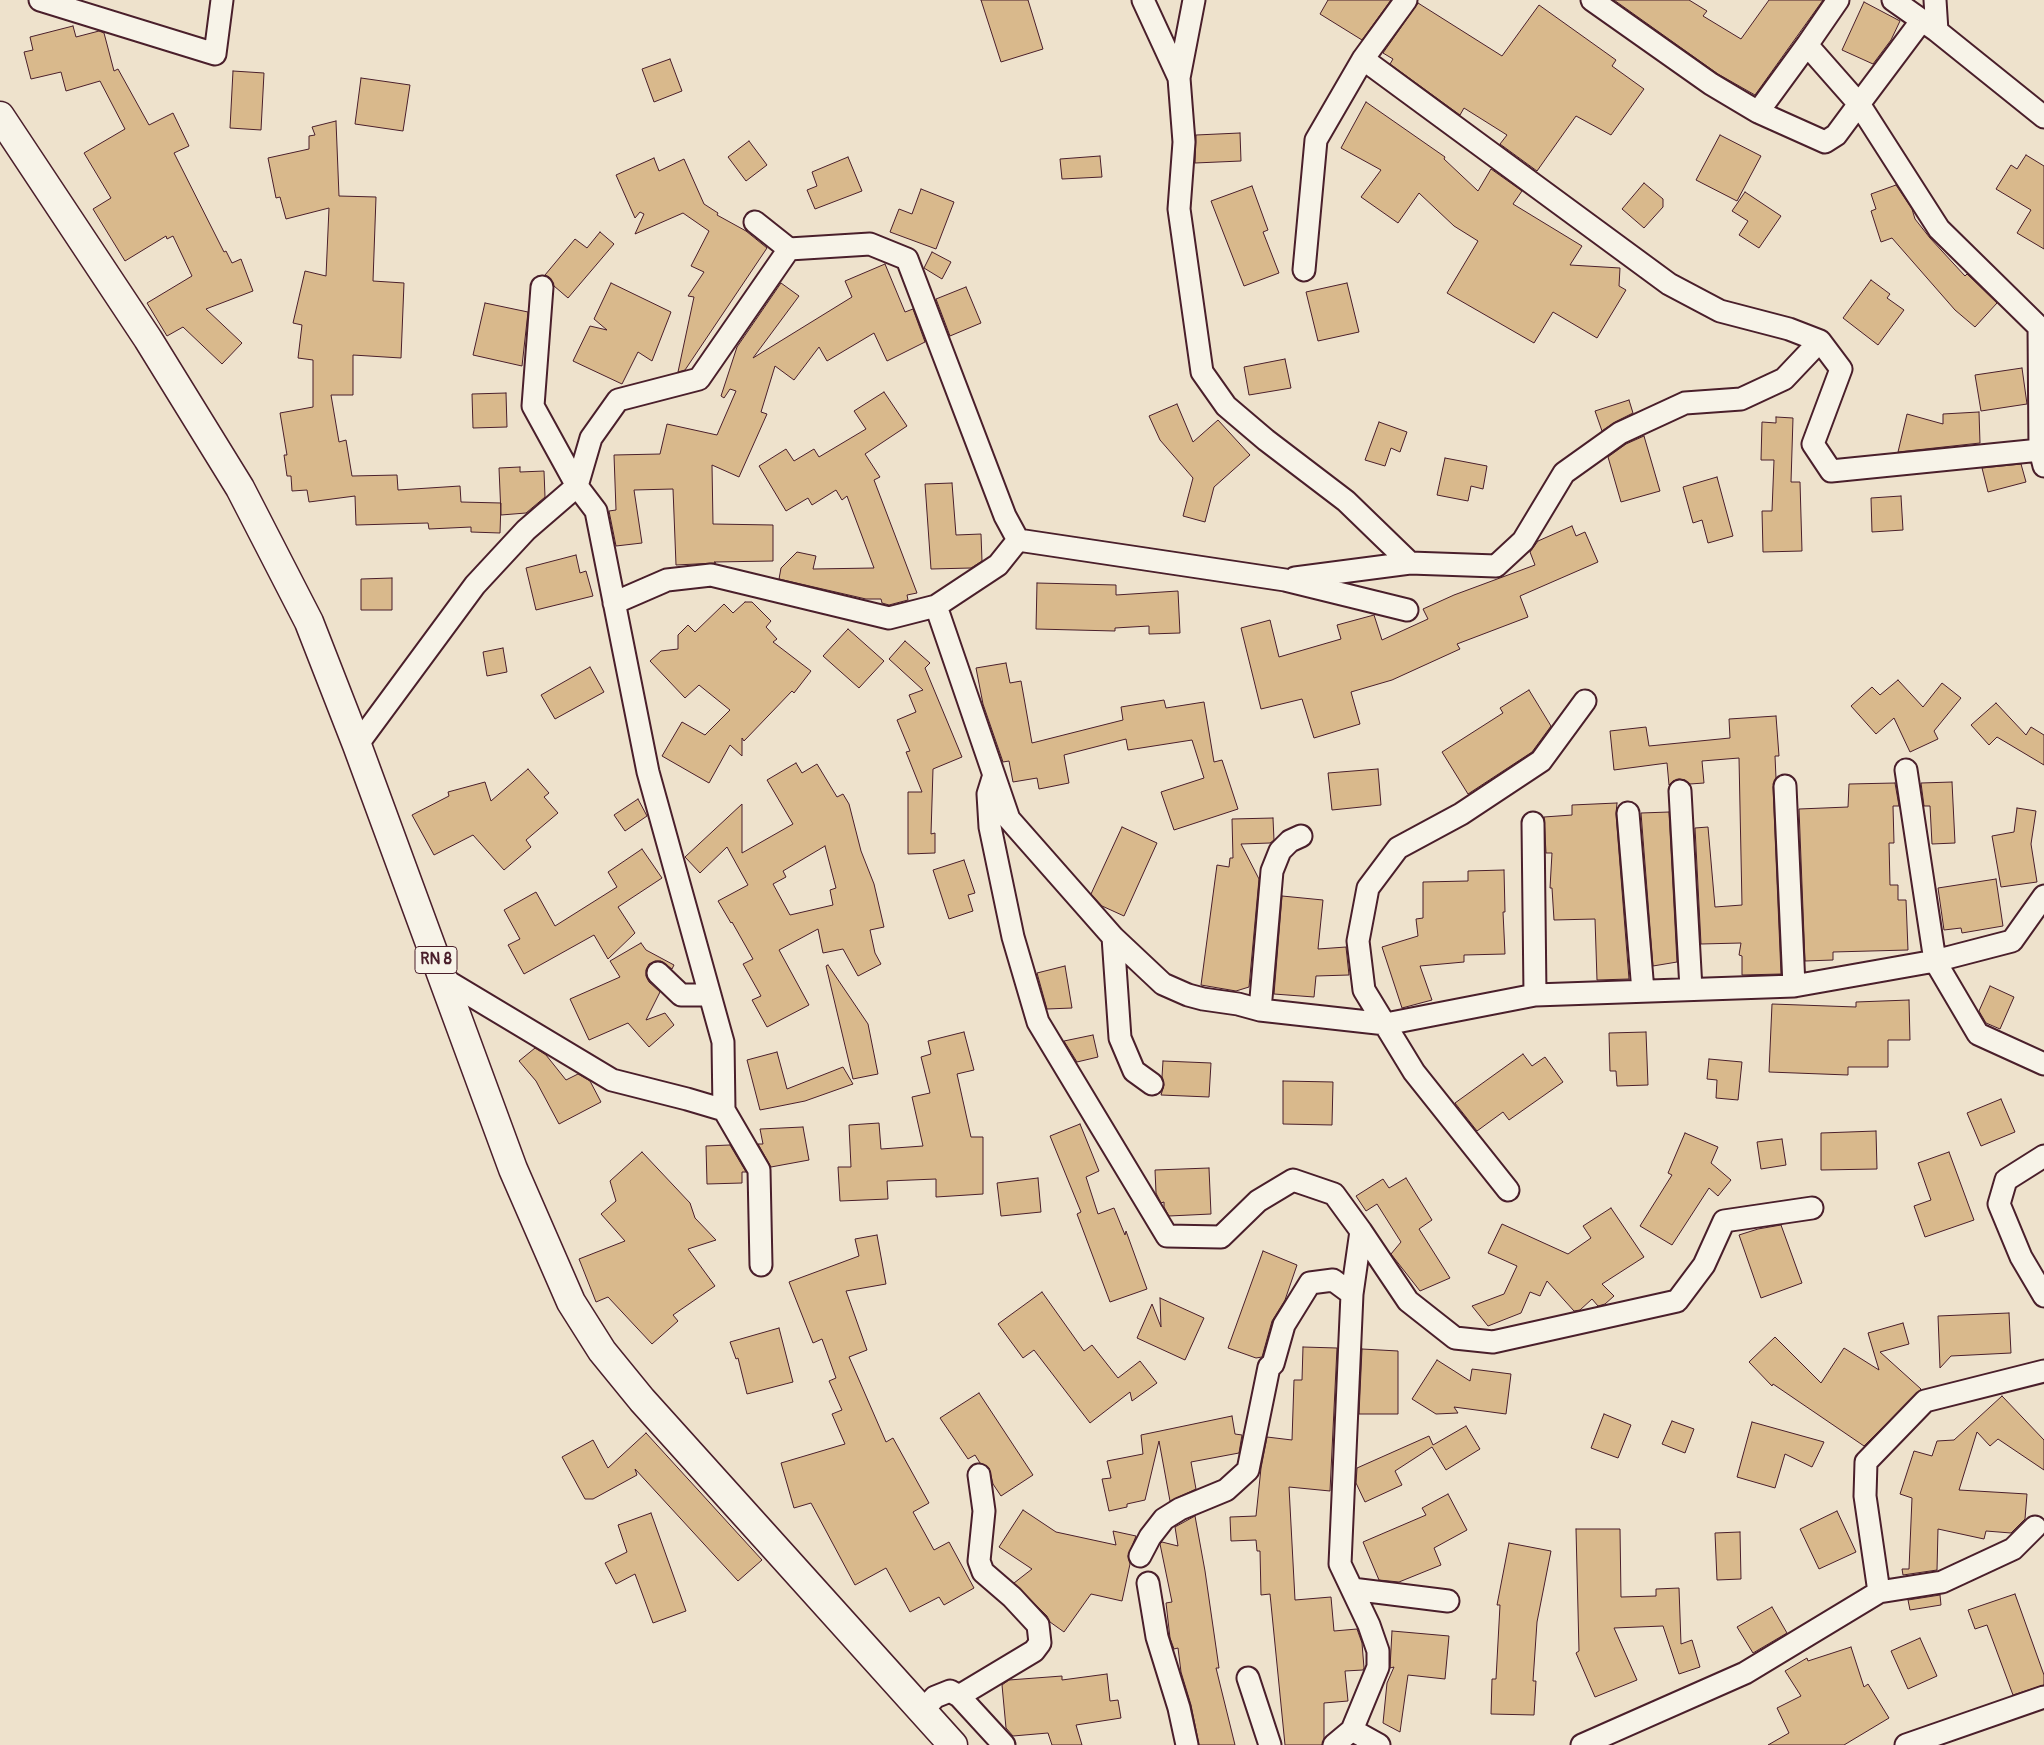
<!DOCTYPE html>
<html>
<head>
<meta charset="utf-8">
<style>
  body { margin:0 }
  canvas { display:block; background:#eee2cc }
</style>
</head>
<body>
<canvas width="2044" height="1745"></canvas>
<script>
const c = document.querySelector('canvas').getContext('2d');
c.lineJoin = 'round';
function fillPath(path, color) { c.fillStyle = color; c.fill(path, 'evenodd'); }
const shape = rows => new Path2D(rows.map(r => 'M' + r).join(''));
function strokePath(path, color, width, dash) { c.strokeStyle = color; c.lineWidth = width; c.lineCap = dash ? 'butt' : 'round'; c.setLineDash(dash || []); c.stroke(path); }
function write(font, color, halo, rows, align = 'center') {
  c.font = font + ' Pangolin,sans-serif'; c.lineWidth = 4; c.setLineDash([]); c.textBaseline = 'middle'; c.strokeStyle = halo; c.fillStyle = color; for (const [text, x, y, turn = 0] of rows) {
    c.save(); c.translate(x, y); c.rotate((+turn || 0) * Math.PI / 180); c.textAlign = isNaN(turn) ? turn : align; if (halo) c.strokeText(text, 0, 0); c.fillText(text, 0, 0); c.restore();
  }
}
const building = shape([
  [981,0,1028,0,1043,49,1001,62,981,0],
  [1328,0,1391,0,1362,40,1320,14,1328,0],
  [1614,0,1689,0,1707,11,1703,16,1741,39,1769,0,1823,0,1755,95,1718,74,1614,0],
  [1864,2,1900,21,1891,40,1873,64,1842,50,1864,2],
  [1418,3,1502,56,1539,5,1616,60,1612,66,1644,89,1611,135,1576,116,1537,171,1500,144,1507,135,1464,108,1460,115,1390,64,1393,59,1383,53,1418,3],
  [73,26,76,37,99,31,104,33,114,71,118,69,149,125,173,113,189,146,174,153,224,252,226,251,232,263,241,259,253,291,206,309,242,343,222,364,183,327,167,336,147,303,192,276,173,236,167,239,166,236,125,261,93,209,111,198,84,153,125,129,100,81,66,91,61,72,31,79,24,52,33,50,30,37,73,26],
  [670,59,682,91,654,102,642,69,670,59],
  [233,71,264,73,261,130,230,128,233,71],
  [361,78,410,85,403,131,355,124,361,78],
  [1366,102,1445,157,1444,159,1478,191,1491,169,1522,191,1513,204,1582,246,1570,265,1620,268,1619,286,1626,290,1597,338,1553,312,1534,343,1447,293,1478,241,1454,226,1419,193,1398,223,1361,197,1381,170,1341,148,1366,102],
  [336,121,339,196,376,197,373,281,404,283,401,358,353,355,353,395,331,395,339,442,346,440,352,476,397,475,398,490,460,486,461,502,501,503,500,533,471,532,471,527,429,529,428,523,356,525,355,496,309,502,307,490,292,491,291,476,287,476,284,455,287,455,280,413,313,407,313,360,298,358,302,325,293,323,305,271,326,276,329,208,286,219,280,197,276,198,268,158,309,149,309,136,315,135,312,127,336,121],
  [1240,133,1241,161,1195,163,1196,135,1240,133],
  [1720,135,1761,156,1737,201,1696,180,1720,135],
  [749,141,767,165,746,181,728,157,749,141],
  [2026,155,2044,166,2044,249,2017,233,2031,210,1996,189,2011,165,2017,169,2026,155],
  [1100,156,1102,177,1062,179,1060,159,1100,156],
  [848,157,862,191,815,209,807,190,817,186,812,172,848,157],
  [654,158,659,171,684,159,704,204,718,213,717,215,746,231,767,248,685,370,678,372,694,297,688,296,704,272,691,266,709,231,683,213,635,234,644,214,640,212,635,218,616,175,654,158],
  [1644,183,1663,199,1663,207,1644,228,1622,209,1644,183],
  [1896,185,1912,209,1915,219,1930,238,1965,276,1967,274,1997,303,1975,327,1955,310,1892,238,1881,242,1871,211,1876,209,1871,194,1896,185],
  [1252,186,1268,230,1263,232,1279,273,1244,286,1211,201,1252,186],
  [921,189,954,202,936,249,890,232,899,209,912,214,921,189],
  [1745,192,1781,216,1759,248,1739,235,1748,221,1732,211,1745,192],
  [600,232,614,244,568,298,554,286,549,277,545,275,575,239,587,248,600,232],
  [932,252,951,262,942,279,924,268,932,252],
  [885,264,905,312,913,309,925,342,887,361,874,333,827,361,819,347,794,380,775,366,761,412,767,414,739,477,712,465,713,524,773,525,773,561,714,562,716,563,676,565,673,489,634,490,642,543,616,546,609,511,616,510,614,455,660,454,667,424,717,435,736,391,730,389,724,398,721,396,737,347,781,283,799,296,753,358,852,297,845,281,885,264],
  [1871,280,1890,294,1887,298,1904,310,1878,345,1843,318,1871,280],
  [611,283,671,312,652,361,638,352,622,384,573,361,590,326,607,330,594,319,611,283],
  [1347,283,1359,332,1318,341,1306,292,1347,283],
  [966,287,981,323,950,336,936,299,966,287],
  [485,303,528,312,522,366,473,355,485,303],
  [1285,359,1291,388,1249,395,1244,367,1285,359],
  [2022,368,2027,404,1981,411,1975,375,2022,368],
  [884,392,907,426,865,454,880,477,874,480,917,593,907,595,908,600,889,605,882,603,881,599,866,599,779,579,781,568,797,552,816,556,813,569,874,568,847,496,842,500,836,490,812,505,808,498,786,511,759,466,786,449,794,461,814,449,819,457,866,429,854,411,884,392],
  [506,393,507,427,473,428,472,394,506,393],
  [1629,400,1633,413,1615,422,1602,431,1595,411,1629,400],
  [1177,404,1193,442,1218,420,1250,455,1214,487,1205,522,1183,516,1193,478,1160,440,1149,416,1177,404],
  [1979,412,1980,443,1898,452,1907,414,1943,424,1943,414,1979,412],
  [1776,417,1793,418,1791,482,1800,482,1802,551,1763,552,1762,511,1772,511,1774,460,1761,460,1762,422,1776,423,1776,417],
  [1379,422,1407,432,1400,452,1391,448,1385,466,1365,460,1379,422],
  [1644,436,1660,491,1621,502,1608,457,1626,444,1644,436],
  [1445,458,1487,466,1483,489,1471,486,1468,501,1437,495,1445,458],
  [2021,464,2026,482,1988,492,1982,468,2021,464],
  [520,467,520,472,544,471,545,497,526,513,501,515,499,468,520,467],
  [1717,477,1733,536,1708,543,1702,520,1693,523,1683,487,1717,477],
  [952,483,956,535,981,534,982,561,971,568,931,569,925,484,952,483],
  [1901,496,1903,530,1872,532,1871,498,1901,496],
  [1572,526,1576,536,1585,532,1598,562,1520,596,1528,617,1457,644,1460,649,1392,680,1351,692,1360,724,1314,738,1302,699,1261,709,1241,628,1270,620,1279,657,1341,639,1337,625,1374,615,1382,640,1428,619,1423,609,1454,595,1535,565,1530,552,1538,541,1572,526],
  [576,555,580,573,586,571,593,596,536,610,526,568,576,555],
  [392,578,392,610,361,610,361,579,392,578],
  [1037,583,1116,585,1116,595,1178,591,1180,633,1149,634,1149,626,1115,628,1115,631,1036,629,1037,583],
  [745,602,752,602,771,621,766,627,777,639,773,642,811,671,794,693,792,691,744,741,742,738,742,756,730,745,709,783,662,756,682,722,705,735,730,710,699,685,685,698,650,661,661,651,678,649,678,635,688,625,695,632,724,604,733,613,745,602],
  [848,629,884,661,859,688,823,656,848,629],
  [905,641,930,663,925,668,962,757,933,769,931,834,935,833,935,853,908,854,908,792,922,792,906,752,910,751,897,720,916,712,909,695,923,690,889,659,905,641],
  [503,648,507,672,487,676,483,652,503,648],
  [1006,663,1010,683,1021,681,1032,743,1123,720,1121,707,1164,700,1166,708,1204,702,1214,762,1222,760,1238,809,1174,830,1161,792,1204,778,1192,740,1128,750,1126,739,1064,755,1069,783,1039,789,1037,778,1013,782,1009,761,1003,762,983,704,976,668,1006,663],
  [590,667,604,692,555,719,541,695,590,667],
  [1898,680,1923,707,1942,683,1961,698,1934,731,1938,739,1910,752,1894,718,1876,734,1851,706,1872,687,1880,695,1898,680],
  [1529,690,1551,726,1532,752,1468,794,1442,752,1503,713,1500,708,1529,690],
  [1996,703,2026,735,2031,727,2044,735,2044,765,1997,737,1989,745,1971,725,1996,703],
  [1776,716,1779,756,1775,756,1776,778,1773,787,1781,974,1742,975,1742,956,1739,955,1741,943,1701,944,1695,828,1708,827,1715,907,1742,905,1739,758,1702,761,1704,783,1690,784,1685,780,1679,779,1673,781,1669,785,1667,763,1614,770,1610,731,1646,727,1649,746,1730,738,1729,719,1776,716],
  [796,763,802,773,817,764,837,797,843,794,849,804,861,851,874,884,884,927,870,930,875,953,881,964,858,976,843,949,823,953,818,929,779,950,809,1005,767,1027,752,1000,761,996,743,964,753,959,732,922,731,923,718,901,748,885,727,847,700,873,685,857,742,804,742,853,793,824,767,780,796,763],
  [825,846,836,888,830,890,833,905,790,915,773,884,786,877,783,871,825,846],
  [528,769,549,793,544,797,558,813,526,840,531,847,504,870,473,835,434,855,412,815,449,796,448,792,485,782,491,801,528,769],
  [1378,769,1381,805,1332,810,1328,773,1378,769],
  [1952,782,1955,843,1932,844,1930,806,1924,806,1921,783,1952,782],
  [1895,783,1899,806,1893,806,1894,843,1889,843,1890,885,1898,885,1898,900,1906,900,1908,950,1833,952,1833,960,1805,961,1799,809,1848,807,1849,784,1895,783],
  [638,799,647,816,625,831,614,815,638,799],
  [1617,803,1616,814,1629,979,1597,980,1595,919,1554,920,1552,888,1550,888,1552,853,1546,853,1544,817,1572,815,1572,805,1617,803],
  [2017,808,2036,811,2031,844,2037,882,2001,887,1992,836,2014,832,2017,808],
  [1669,812,1677,962,1653,966,1641,813,1669,812],
  [1273,818,1274,840,1270,843,1241,844,1259,879,1249,987,1236,991,1201,985,1217,865,1229,867,1230,858,1233,858,1232,819,1273,818],
  [1122,827,1157,843,1124,916,1102,906,1091,894,1122,827],
  [642,849,662,878,618,907,635,933,608,959,594,935,524,974,508,945,520,939,504,910,536,892,555,926,617,887,608,872,642,849],
  [964,860,975,893,968,895,973,911,949,919,933,870,964,860],
  [1504,870,1505,912,1503,912,1505,954,1464,955,1464,962,1420,966,1432,1000,1402,1008,1382,947,1418,936,1416,919,1423,918,1423,882,1468,881,1468,871,1504,870],
  [1996,879,2003,926,1962,933,1961,928,1944,930,1938,888,1996,879],
  [1282,896,1323,900,1318,949,1346,947,1349,975,1316,976,1314,997,1274,994,1282,896],
  [641,943,646,950,674,965,672,969,661,961,655,961,649,964,646,970,646,976,649,982,660,992,646,1020,665,1013,674,1025,649,1047,628,1023,589,1040,570,999,620,977,610,961,641,943],
  [828,965,868,1024,878,1074,853,1079,826,966,828,965],
  [1065,966,1072,1008,1047,1009,1037,973,1065,966],
  [1990,986,2014,997,2000,1029,1986,1023,1979,1011,1990,986],
  [1909,1000,1910,1040,1888,1040,1888,1067,1848,1067,1848,1075,1769,1072,1772,1004,1856,1007,1856,1002,1909,1000],
  [964,1032,974,1070,957,1074,971,1137,983,1137,983,1194,936,1197,936,1179,887,1181,888,1199,840,1201,838,1167,851,1167,849,1125,879,1123,881,1149,923,1146,912,1097,930,1093,921,1057,931,1054,928,1041,964,1032],
  [1646,1032,1648,1085,1617,1086,1616,1071,1610,1071,1609,1033,1646,1032],
  [1093,1035,1098,1057,1077,1062,1064,1041,1093,1035],
  [535,1048,546,1055,566,1080,578,1074,590,1081,601,1102,559,1124,536,1081,519,1061,535,1048],
  [777,1052,787,1089,843,1067,853,1084,805,1101,760,1110,747,1060,777,1052],
  [1523,1054,1532,1066,1545,1057,1563,1082,1509,1120,1503,1112,1477,1131,1455,1103,1523,1054],
  [1709,1059,1742,1062,1738,1100,1716,1098,1717,1080,1707,1079,1709,1059],
  [1163,1061,1211,1063,1209,1097,1161,1095,1164,1085,1162,1077,1163,1061],
  [1283,1081,1333,1082,1332,1125,1283,1124,1283,1081],
  [2001,1099,2015,1132,1981,1146,1967,1113,2001,1099],
  [1080,1124,1099,1171,1086,1177,1098,1214,1114,1208,1125,1235,1126,1231,1147,1289,1110,1302,1077,1214,1081,1212,1050,1136,1080,1124],
  [803,1127,809,1160,771,1167,758,1144,763,1144,760,1129,803,1127],
  [1876,1131,1877,1169,1821,1170,1821,1133,1876,1131],
  [1685,1133,1718,1147,1711,1163,1731,1180,1718,1196,1709,1188,1672,1245,1640,1226,1672,1175,1668,1173,1685,1133],
  [1782,1139,1786,1165,1761,1169,1757,1142,1782,1139],
  [730,1145,746,1172,742,1172,742,1183,707,1184,706,1146,730,1145],
  [642,1152,690,1203,695,1218,716,1240,688,1249,715,1286,673,1315,678,1321,652,1344,608,1297,596,1302,579,1259,625,1241,601,1214,616,1201,610,1181,642,1152],
  [1949,1152,1974,1220,1925,1237,1914,1206,1931,1200,1918,1163,1949,1152],
  [1209,1168,1211,1214,1169,1216,1164,1207,1164,1202,1161,1203,1156,1193,1155,1170,1209,1168],
  [1038,1178,1041,1212,1001,1216,997,1183,1038,1178],
  [1406,1178,1432,1220,1419,1229,1450,1278,1420,1291,1391,1254,1401,1242,1377,1204,1366,1211,1356,1196,1383,1179,1389,1188,1406,1178],
  [1611,1208,1644,1257,1602,1284,1614,1296,1605,1304,1598,1306,1592,1299,1580,1310,1574,1311,1547,1281,1540,1296,1530,1292,1521,1313,1488,1326,1472,1306,1504,1294,1517,1266,1488,1253,1502,1224,1568,1254,1591,1238,1583,1226,1611,1208],
  [1781,1225,1802,1283,1761,1298,1739,1235,1758,1229,1781,1225],
  [877,1235,886,1284,846,1291,867,1350,849,1357,886,1442,893,1438,929,1503,913,1512,934,1550,949,1542,974,1588,944,1605,939,1597,910,1612,886,1568,855,1585,811,1503,794,1508,781,1463,845,1444,832,1414,842,1410,829,1381,836,1378,822,1339,813,1343,789,1282,859,1256,855,1239,877,1235],
  [1263,1251,1297,1265,1285,1300,1272,1321,1262,1357,1256,1358,1228,1348,1263,1251],
  [1042,1292,1084,1351,1092,1345,1118,1378,1140,1361,1157,1383,1132,1401,1130,1392,1090,1423,1034,1350,1023,1358,998,1324,1042,1292],
  [1160,1298,1204,1318,1185,1360,1137,1338,1152,1304,1161,1327,1160,1298],
  [2009,1313,2011,1353,1951,1356,1940,1368,1938,1316,2009,1313],
  [1903,1323,1909,1344,1880,1352,1921,1389,1864,1446,1773,1384,1772,1386,1749,1362,1775,1337,1821,1383,1844,1348,1879,1370,1868,1333,1903,1323],
  [779,1328,793,1382,747,1394,738,1358,736,1359,730,1342,779,1328],
  [1303,1347,1337,1348,1330,1491,1289,1487,1295,1600,1331,1597,1334,1631,1357,1629,1362,1643,1364,1668,1363,1670,1345,1671,1348,1701,1324,1703,1324,1739,1322,1745,1285,1745,1270,1594,1261,1595,1260,1551,1257,1551,1256,1540,1231,1541,1230,1517,1256,1516,1261,1468,1267,1437,1292,1440,1294,1380,1302,1380,1303,1347],
  [1362,1349,1398,1351,1398,1414,1359,1414,1362,1349],
  [1437,1360,1470,1381,1472,1369,1511,1374,1506,1414,1454,1407,1458,1413,1436,1414,1412,1399,1437,1360],
  [979,1393,1033,1475,1001,1496,993,1484,989,1468,980,1463,975,1455,968,1459,940,1418,979,1393],
  [2002,1396,2044,1440,2044,1470,1998,1439,1990,1446,1977,1432,1959,1490,2027,1494,2025,1519,2011,1533,1986,1531,1984,1539,1938,1529,1937,1570,1903,1575,1902,1569,1909,1569,1912,1498,1900,1494,1914,1451,1932,1456,1937,1441,1954,1440,2002,1396],
  [1604,1414,1631,1425,1618,1458,1591,1448,1604,1414],
  [1232,1416,1235,1434,1242,1435,1239,1453,1191,1462,1196,1489,1170,1501,1159,1441,1145,1500,1127,1504,1127,1507,1109,1511,1102,1479,1111,1478,1107,1461,1143,1454,1141,1435,1232,1416],
  [1672,1421,1694,1429,1685,1453,1662,1444,1672,1421],
  [1752,1422,1824,1442,1812,1467,1785,1454,1775,1488,1737,1477,1752,1422],
  [1466,1426,1480,1449,1446,1470,1432,1447,1395,1471,1402,1485,1365,1502,1356,1483,1357,1468,1429,1436,1433,1445,1466,1426],
  [646,1433,762,1560,738,1581,635,1469,637,1475,593,1499,585,1499,562,1457,593,1440,608,1468,646,1433],
  [1448,1494,1467,1530,1434,1548,1441,1565,1399,1582,1379,1580,1363,1542,1426,1515,1422,1508,1448,1494],
  [1023,1510,1056,1532,1116,1545,1113,1531,1136,1536,1128,1556,1130,1564,1122,1601,1091,1594,1064,1632,1050,1622,1047,1616,1014,1583,1032,1569,999,1547,1023,1510],
  [1837,1511,1856,1552,1819,1569,1800,1529,1837,1511],
  [651,1513,686,1611,653,1623,635,1574,616,1584,605,1563,627,1552,618,1525,651,1513],
  [1195,1516,1205,1571,1219,1668,1216,1668,1235,1745,1199,1745,1191,1705,1181,1672,1178,1648,1174,1649,1170,1638,1166,1603,1172,1602,1160,1544,1162,1542,1178,1546,1175,1527,1195,1516],
  [1576,1529,1620,1529,1621,1597,1656,1596,1656,1589,1679,1588,1681,1644,1692,1640,1700,1667,1679,1674,1663,1626,1614,1628,1637,1680,1595,1697,1576,1653,1579,1651,1576,1529],
  [1740,1532,1741,1579,1717,1580,1715,1533,1740,1532],
  [1509,1543,1551,1551,1537,1622,1533,1681,1536,1681,1534,1715,1491,1714,1492,1679,1496,1679,1500,1605,1497,1605,1509,1543],
  [2015,1594,2044,1675,2044,1685,2013,1695,1987,1625,1975,1629,1968,1610,2015,1594],
  [1940,1595,1941,1605,1910,1610,1908,1600,1940,1595],
  [1772,1607,1787,1633,1753,1653,1737,1627,1772,1607],
  [1392,1631,1449,1636,1445,1679,1408,1675,1400,1732,1383,1723,1387,1683,1394,1667,1390,1668,1392,1631],
  [1920,1638,1937,1676,1908,1689,1891,1651,1920,1638],
  [1851,1647,1864,1687,1868,1684,1889,1718,1844,1745,1768,1745,1789,1733,1777,1708,1801,1696,1785,1671,1807,1658,1808,1661,1851,1647],
  [1107,1674,1110,1701,1118,1700,1121,1718,1076,1725,1082,1745,1052,1745,1048,1733,1013,1736,1006,1728,1002,1685,1009,1680,1062,1676,1062,1680,1107,1674]
]);
fillPath(building, '#d9b98c');
strokePath(building, '#4a1f2b', 1);
const street = shape([
  [40,0,215,54,222,0],
  [1143,0,1179,78,1184,142,1179,209,1202,372,1226,406,1266,440,1346,501,1410,563],
  [1592,0,1711,84,1758,112,1825,142,1836,135,1859,104,1807,45],
  [1893,0,1937,31,2044,117],
  [1935,0,1937,31],
  [1922,20,1859,104,1939,229,2039,327,2040,450,2044,466],
  [1363,59,1669,284,1720,311,1789,329,1820,341,1841,369,1813,444,1831,471,2040,450],
  [1179,78,1194,0],
  [1758,112,1807,45,1838,0],
  [755,222,789,249,870,244,907,259,1005,516,1018,540,1285,580,1407,610],
  [1304,270,1316,140,1363,59,1406,0],
  [1018,540,998,565,936,606,1009,819,1113,937,1163,984,1188,995,1203,999,1238,1004,1260,1010,1386,1024,1535,995,1794,986,1935,961,2012,941,2044,896],
  [1295,578,1410,563,1496,566,1523,541,1564,473,1620,433,1685,403,1741,399,1784,379,1820,341],
  [614,603,667,580,711,575,889,618,936,606],
  [357,745,475,585,526,530,577,486,533,406,542,287],
  [1906,770,1935,961,1978,1034,2044,1064],
  [993,778,988,794,990,827,1013,937,1038,1022,1167,1236,1221,1237,1258,1201,1293,1180,1334,1194,1361,1231,1352,1294,1340,1564,1369,1625,1378,1651,1378,1667,1352,1730,1334,1745],
  [1785,786,1794,986],
  [1680,791,1691,989],
  [1628,813,1643,991],
  [1533,823,1535,995],
  [1113,937,1120,1038,1134,1071,1152,1084],
  [658,973,681,995,710,995],
  [442,978,612,1080,687,1099,724,1110,759,1170,761,1265],
  [1260,1010,1272,871,1280,851,1290,841,1301,836],
  [724,1110,723,1042,648,772,596,511,577,486,591,438,618,400,699,379,789,249],
  [2044,1156,2006,1180,1999,1204,2021,1257,2044,1296],
  [1508,1190,1414,1072,1364,990,1358,941,1368,888,1398,848,1461,814,1541,761,1585,701],
  [1361,1231,1408,1301,1455,1338,1493,1342,1677,1301,1704,1265,1724,1221,1812,1208],
  [1140,1556,1150,1537,1164,1519,1180,1509,1226,1490,1248,1470,1269,1367,1273,1364,1284,1325,1310,1283,1333,1280,1352,1294],
  [1148,1583,1157,1637,1179,1708,1187,1745],
  [1352,1589,1448,1601],
  [1879,1592,1865,1496,1866,1462,1925,1401,2044,1371],
  [1248,1678,1270,1745],
  [959,1696,1034,1651,1040,1643,1038,1625,1012,1597,983,1572,979,1561,984,1511,979,1475],
  [922,1711,935,1697,950,1691,959,1696,1004,1745],
  [1352,1730,1379,1745],
  [1582,1745,1745,1673,1879,1592,1942,1582,2013,1549,2035,1527],
  [1906,1745,2044,1697]
]);
const primary = shape([
  [0,116,148,339,240,488,309,622,357,745,513,1169,571,1302,602,1351,642,1400,953,1745]
]);
strokePath(street, '#4a1f2b', 25);
strokePath(primary, '#4a1f2b', 31);
strokePath(street, '#f7f3e8', 21);
strokePath(primary, '#f7f3e8', 28);
for (const [x, y, w] of [
  [436,960,42]
]) { const box = new Path2D(); box.roundRect(x - w / 2, y - 13.5, w, 27, 4); c.fillStyle = '#f7f3e8'; c.fill(box); strokePath(box, '#4a1f2b', 1); }
write('bold 16px', '#4a1f2b', null, [
  ["RN 8",436,960]
]);
</script>
</body>
</html>
